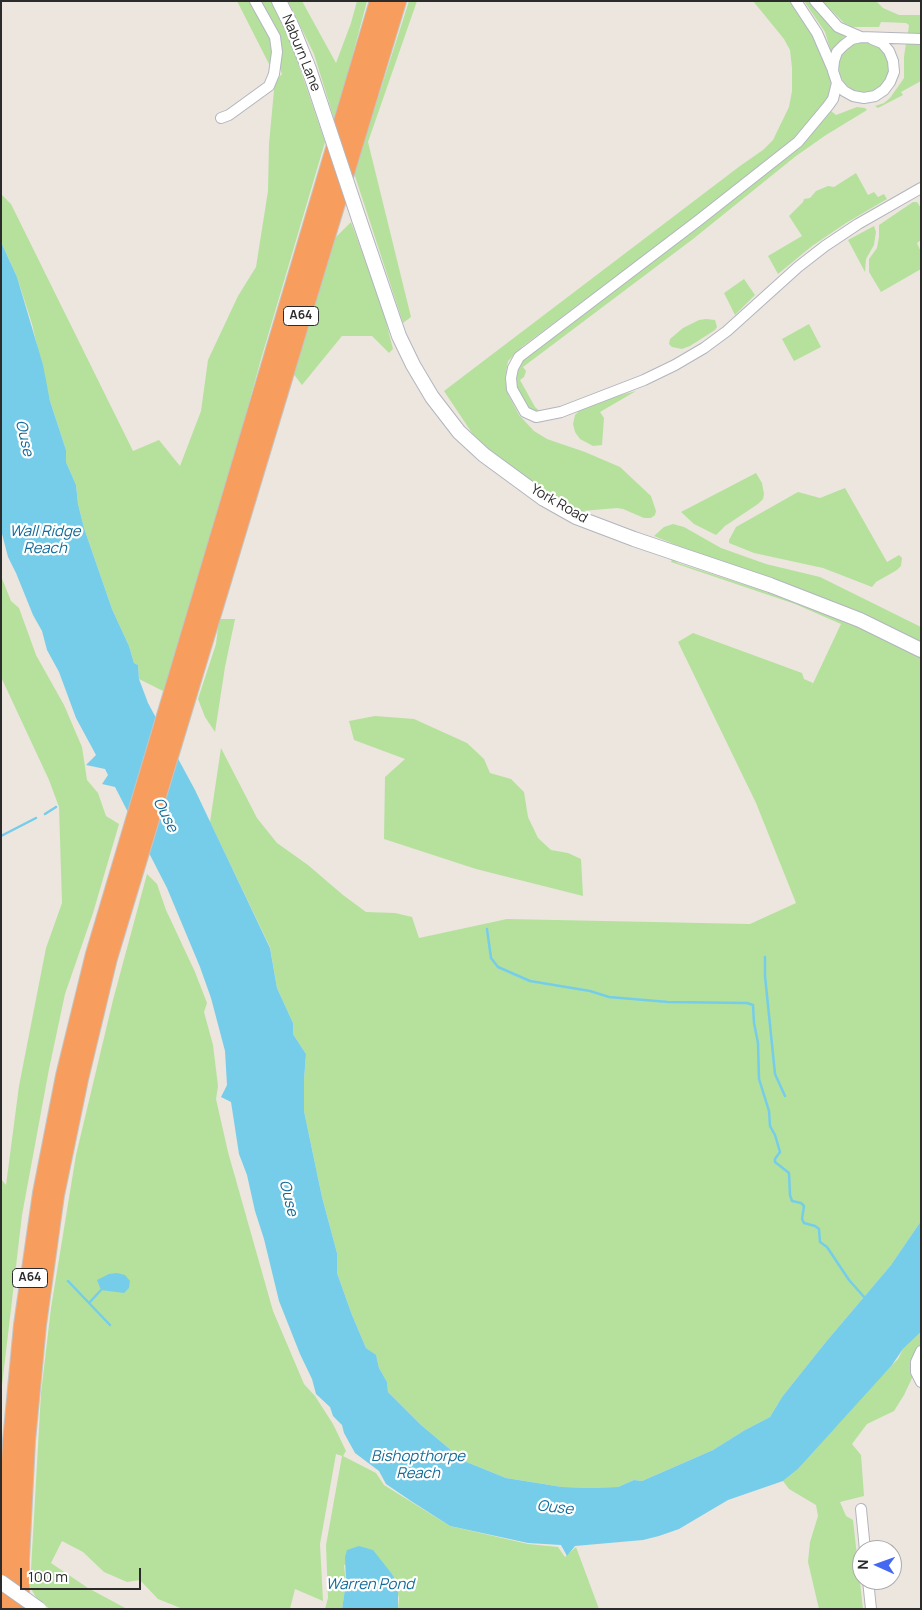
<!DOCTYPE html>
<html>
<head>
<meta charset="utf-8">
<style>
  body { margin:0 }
  #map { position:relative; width:922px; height:1610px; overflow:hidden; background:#ece6de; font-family:Manrope,sans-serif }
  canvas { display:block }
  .frame { position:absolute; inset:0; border:2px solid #2b2b2b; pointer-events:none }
  .north { position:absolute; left:852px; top:1540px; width:50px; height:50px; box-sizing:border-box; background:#fff; border:1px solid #aaa; border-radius:50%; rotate:272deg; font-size:14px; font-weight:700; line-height:20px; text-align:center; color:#2b2b2b }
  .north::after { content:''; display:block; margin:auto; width:18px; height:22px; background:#4568f2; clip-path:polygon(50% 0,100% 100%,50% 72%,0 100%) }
  .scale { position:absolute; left:20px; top:1568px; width:121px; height:22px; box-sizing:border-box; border:2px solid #2b2b2b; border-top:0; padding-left:6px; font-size:15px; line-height:18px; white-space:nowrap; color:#2b2b2b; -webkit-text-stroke:4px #fff; paint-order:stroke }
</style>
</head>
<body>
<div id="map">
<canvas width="922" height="1610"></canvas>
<div class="frame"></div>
<div class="north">N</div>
<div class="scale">100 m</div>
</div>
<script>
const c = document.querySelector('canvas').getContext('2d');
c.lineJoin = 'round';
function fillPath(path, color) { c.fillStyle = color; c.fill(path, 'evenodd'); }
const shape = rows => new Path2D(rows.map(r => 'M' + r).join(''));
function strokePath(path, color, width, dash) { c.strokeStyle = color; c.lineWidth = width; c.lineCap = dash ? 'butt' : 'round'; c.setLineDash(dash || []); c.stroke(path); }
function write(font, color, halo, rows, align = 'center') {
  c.font = font + ' Manrope,sans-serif'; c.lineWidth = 4.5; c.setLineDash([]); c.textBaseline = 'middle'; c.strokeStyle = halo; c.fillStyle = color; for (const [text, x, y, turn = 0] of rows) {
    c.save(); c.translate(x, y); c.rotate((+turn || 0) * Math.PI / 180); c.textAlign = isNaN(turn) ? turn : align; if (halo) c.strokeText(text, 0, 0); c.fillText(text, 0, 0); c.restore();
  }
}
fillPath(shape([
  [237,1,271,1,292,45,325,142,261,359,203,572,165,692,139,679,138,665,134,663,129,646,112,609,84,528,78,504,76,485,66,462,66,450,50,401,32,324,17,277,1,242,1,194,11,204,133,451,159,440,180,466,201,411,208,360,238,296,256,267,268,191,269,144,274,90,273,84,282,74,275,54,269,64],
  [288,1,302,1,336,63,351,23,357,1,367,1,335,122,314,54],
  [409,1,417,1,368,142,411,317,403,323,354,173],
  [753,1,791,1,814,35,831,82,830,95,826,101,794,138,665,240,523,346,508,361,505,378,508,394,519,415,534,431,547,439,585,452,620,467,651,496,656,511,655,515,651,518,644,518,623,509,617,508,582,511,565,503,539,488,499,459,472,433,444,391,740,166,763,150,773,140,789,107,792,91,792,68,790,50,784,39],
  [804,1,809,1,829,23,845,36,831,52,825,32],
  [822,1,876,1,883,8,899,15,921,15,921,34,908,33,909,25,906,23,881,22,879,27,853,27,844,23],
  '839 67a25 25 0 1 1 50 0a25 25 0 1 1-50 0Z',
  [906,43,921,44,921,81,901,92,903,95,878,108,875,106,884,103,890,98,904,78,904,57],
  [857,107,865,108,867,110,826,135,796,156,693,239,523,367,526,371,524,377,520,380,535,407,543,414,533,411,528,407,518,391,516,384,516,374,519,365,526,356,707,221,803,143,831,111,836,115],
  [856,173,868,195,874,192,878,197,884,194,887,199,846,223,812,246,778,274,768,256,802,236,789,216,803,202,804,199,810,198,816,191,828,186,834,187],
  [913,202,917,202,921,208,921,240,917,243,921,252,921,269,881,292,869,272,869,259,877,248,879,237,879,225],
  [351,222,382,306,393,349,389,353,372,336,342,336,302,385,292,372,335,238],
  [874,226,876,232,875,238,874,245,866,259,865,272,848,240],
  [744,279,755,295,735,315,724,293],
  [706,319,715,320,717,327,715,330,690,346,682,349,672,347,669,344,670,339,683,328,699,320],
  [809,324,821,347,794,361,782,339],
  [636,391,600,412,604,418,602,445,593,446,580,439,575,432,573,424,575,415,580,410,614,397],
  [756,473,762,483,764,494,763,499,758,504,725,526,716,535,694,524,681,512],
  [845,488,887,562,899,555,902,558,901,566,897,570,876,582,872,587,823,568,754,553,729,543,729,540,736,527,798,492,820,498],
  [673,524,684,527,721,548,766,564,820,577,921,627,921,644,654,536,664,527],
  [674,554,674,560,678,563,764,591,842,621,844,617,921,656,921,1221,891,1265,825,1343,782,1397,770,1417,745,1430,713,1450,642,1481,634,1480,618,1487,590,1488,562,1487,506,1478,464,1461,421,1425,388,1392,387,1382,379,1368,376,1356,366,1348,352,1315,337,1273,337,1253,322,1197,304,1111,304,1080,306,1054,293,1034,293,1023,277,988,270,947,210,822,221,748,257,818,277,843,308,865,343,895,366,912,395,913,412,917,419,938,507,919,750,924,796,903,756,803,678,642,693,633,802,673,804,679,813,683,809,692,841,624,795,604,671,562],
  [1,576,11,601,19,608,36,655,64,705,82,747,87,780,98,793,106,816,119,824,93,913,65,994,49,1069,22,1215,1,1394,1,1179,6,1185,19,1086,46,948,62,903,59,807,49,780,1,677],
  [219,619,235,619,225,667,215,732,205,717,198,699,216,644],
  [375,716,414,719,467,743,484,759,490,773,511,779,524,792,528,817,538,838,551,850,568,853,581,859,583,896,476,869,384,839,385,777,405,759,354,740,349,721],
  [147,874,157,884,166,910,195,972,207,1003,204,1012,213,1045,218,1086,216,1099,228,1152,273,1311,304,1384,315,1396,333,1424,346,1451,343,1456,376,1473,384,1485,450,1526,528,1544,558,1547,565,1557,576,1547,599,1609,398,1609,399,1598,392,1574,382,1563,344,1565,346,1584,342,1609,325,1609,328,1598,326,1545,342,1456,336,1454,320,1544,323,1601,295,1589,290,1609,183,1609,158,1599,140,1580,127,1582,104,1572,83,1552,62,1541,51,1563,88,1588,127,1609,50,1609,37,1599,30,1587,41,1393,51,1308,76,1155,113,1000],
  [921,1332,921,1347,914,1374,904,1395,894,1411,867,1424,852,1444,861,1455,864,1496,840,1502,846,1516,853,1520,863,1609,819,1609,808,1562,810,1542,818,1516,816,1505,789,1489,783,1481,798,1469,876,1381,898,1359,903,1349]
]), '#b5e19d');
fillPath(shape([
  [1,242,17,277,43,365,50,401,66,450,66,462,76,485,78,504,84,528,112,609,129,646,134,663,138,665,139,679,148,703,195,790,270,948,277,988,293,1023,293,1034,306,1054,304,1080,304,1111,322,1197,337,1253,337,1273,352,1315,366,1348,376,1355,379,1368,387,1382,388,1392,421,1425,464,1461,506,1478,562,1487,590,1488,618,1487,634,1480,642,1481,713,1450,745,1430,770,1417,782,1397,825,1343,891,1265,921,1221,921,1332,903,1349,892,1365,798,1469,783,1481,728,1500,679,1529,659,1536,643,1540,575,1546,567,1556,561,1545,528,1543,450,1526,411,1501,386,1484,379,1471,355,1453,344,1433,342,1425,333,1416,330,1407,316,1394,312,1379,300,1354,279,1301,264,1239,255,1211,247,1175,239,1154,231,1102,221,1097,227,1085,225,1051,211,998,200,967,167,888,115,787,102,784,108,775,105,769,86,765,96,755,76,718,59,672,47,650,42,631,33,615,16,573,8,557,1,530],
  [117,1273,125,1275,130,1281,129,1288,124,1293,101,1290,97,1280,109,1274],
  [359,1546,373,1550,392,1574,398,1585,398,1609,342,1609,346,1583,345,1557,347,1550]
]), '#76cdea');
strokePath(shape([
  [45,814,56,807],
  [1,836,36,818],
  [487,929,491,958,498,967,530,981,590,991,609,997,668,1002,747,1003,753,1005,754,1023,758,1043,759,1079,769,1111,770,1126,775,1135,780,1152,775,1159,775,1162,789,1173,790,1195,792,1201,801,1203,804,1206,802,1219,804,1223,815,1226,819,1229,820,1242,827,1247,849,1280,865,1298],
  [765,957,765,976,775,1074,785,1096],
  [68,1281,110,1325],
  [89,1303,101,1290]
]), '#76cdea', 2.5);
const street = shape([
  [796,1,817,33,833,70],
  [815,1,838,27,861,37],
  [872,39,882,43,889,51,893,61,894,72,890,82,884,90,875,96,864,98,853,96,844,91,837,83,833,71,834,61,837,52,844,45,852,39,861,37,921,39],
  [837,83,833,99,828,106,798,142,699,220,519,357,513,368,511,378,512,389,525,412,536,417,561,412,644,380,675,365,704,348,727,331,798,267,825,246,858,224,921,188],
  [221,118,229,115,269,86,274,74,277,52,275,37,255,1],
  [921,1351,916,1362,916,1372,921,1382],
  [861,1509,865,1550],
  [868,1580,871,1609]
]);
const secondary = shape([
  [279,1,292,27,309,69,321,105],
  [359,219,399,336,413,365,432,397,459,432,484,455,544,499,576,517,634,539,770,585,860,620,921,650]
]);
const highway = shape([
  [6,1609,6,1559,12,1441,23,1325,42,1193,65,1076,95,954,379,1],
  [20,1609,20,1560,26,1441,37,1325,55,1195,79,1079,108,958,397,1]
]);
strokePath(street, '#b2b5be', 12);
strokePath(secondary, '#b2b5be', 16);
strokePath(highway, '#c4c4c4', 20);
strokePath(street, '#fff', 10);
strokePath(secondary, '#fff', 14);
strokePath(highway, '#f79e5e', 18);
const secondaryBridge = shape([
  [321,105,359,219],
  [1,1582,39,1609]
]);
strokePath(secondaryBridge, '#b2b5be', 16, []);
strokePath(secondaryBridge, '#fff', 14);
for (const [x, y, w] of [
  [301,316,35],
  [30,1278,35]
]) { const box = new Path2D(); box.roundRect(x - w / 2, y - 9.5, w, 19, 4); c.fillStyle = '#fff'; c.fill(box); strokePath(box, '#2b2b2b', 1); }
write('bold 12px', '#2b2b2b', null, [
  ["A64",301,316],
  ["A64",30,1278]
]);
write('14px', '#2b2b2b', '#fff', [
  ["Naburn Lane",301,53,68],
  ["York Road",559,504,30]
]);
write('italic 15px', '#136c98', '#fff', [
  ["Ouse",24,438,77],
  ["Wall Ridge",45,532],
  ["Reach",45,549],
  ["Ouse",165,815,63],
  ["Ouse",288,1198,76],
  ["Bishopthorpe",418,1457],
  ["Reach",418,1474],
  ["Ouse",555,1508,6],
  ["Warren Pond",370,1585]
]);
</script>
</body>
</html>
